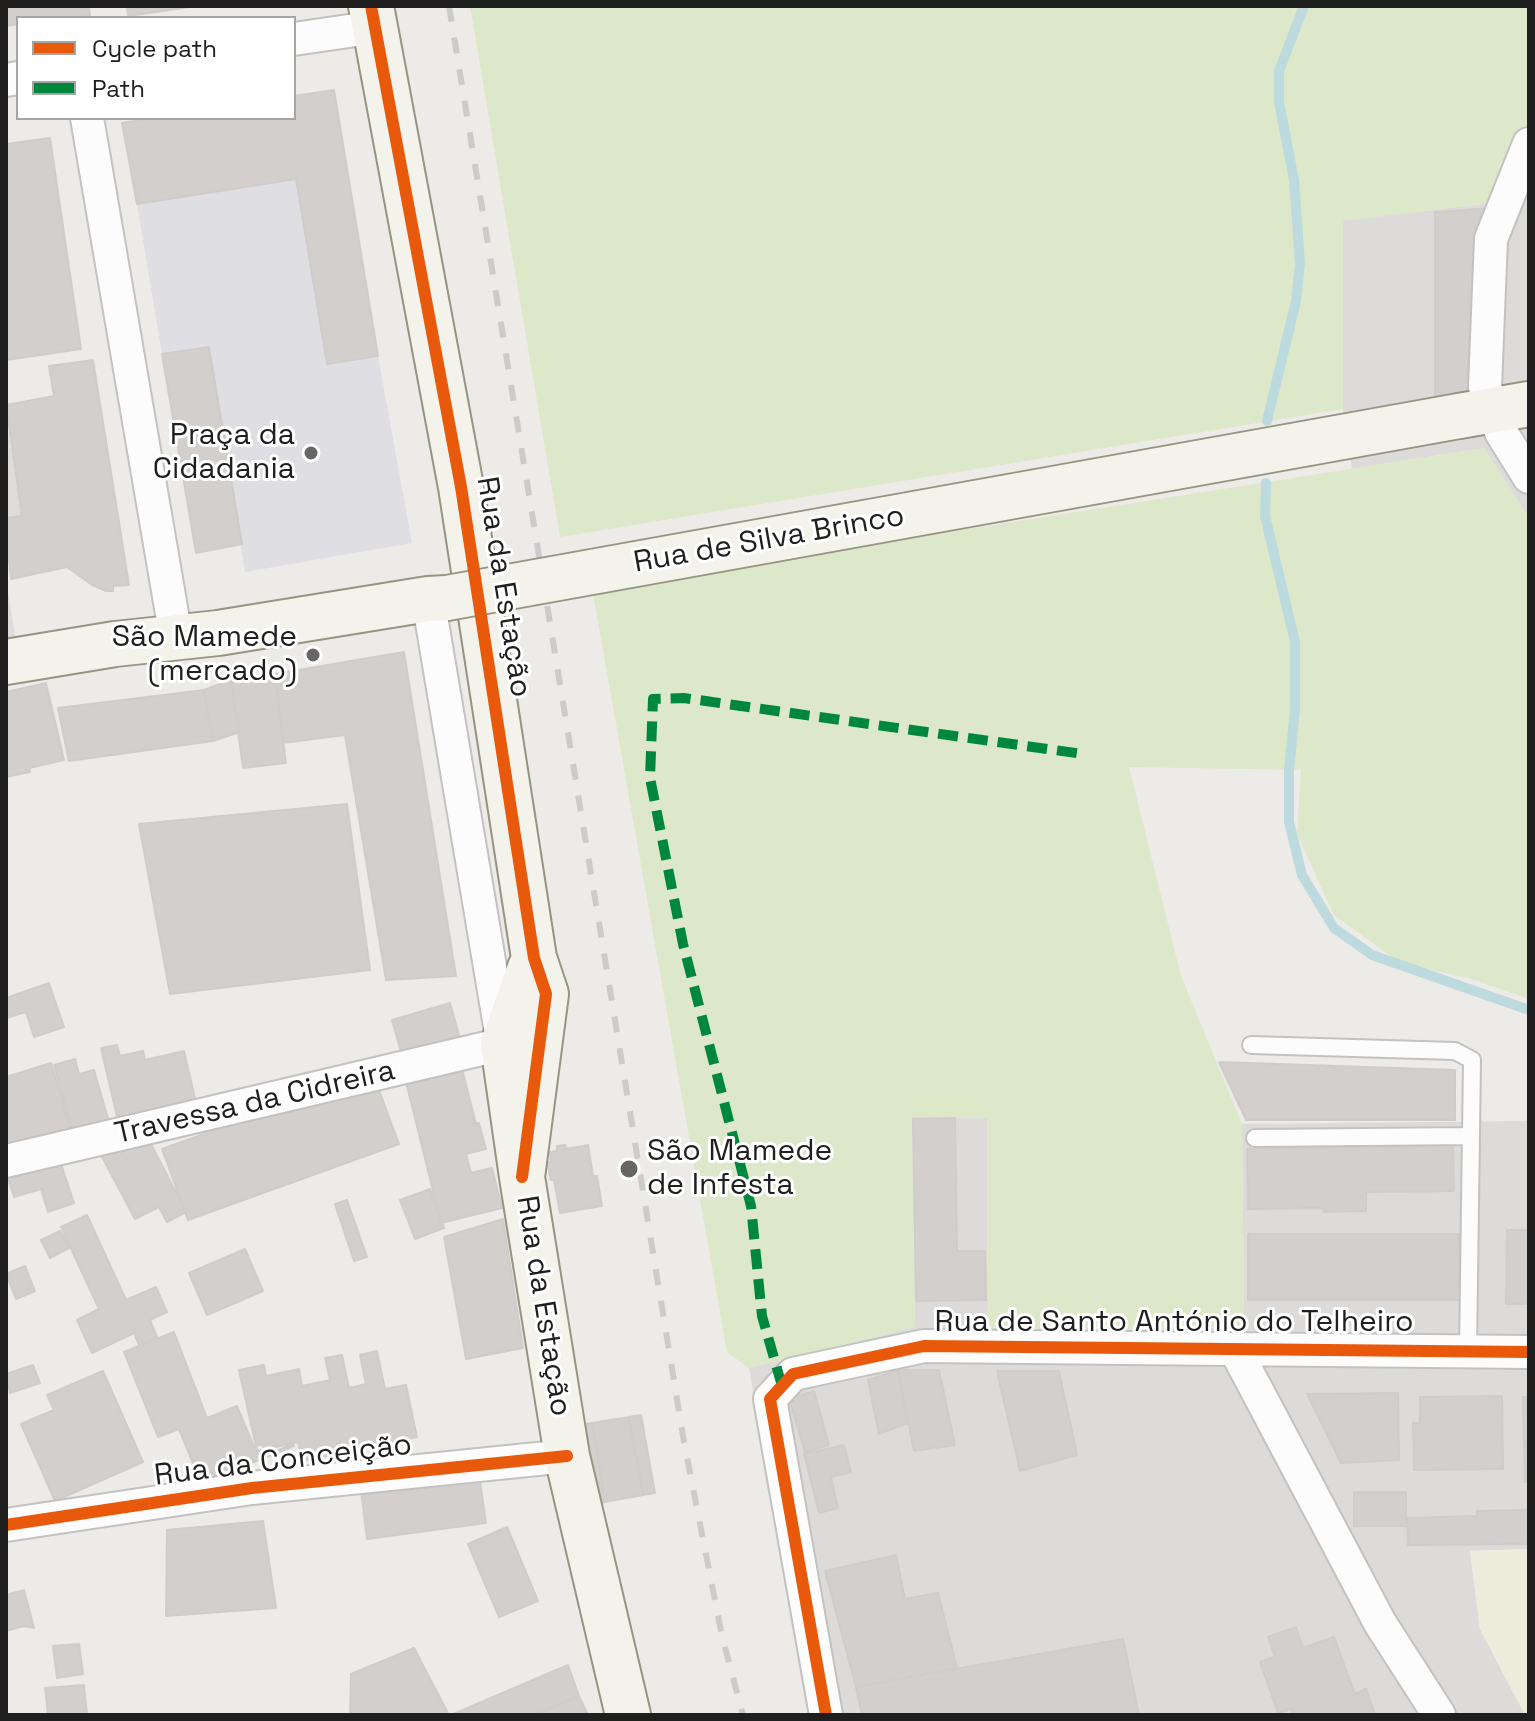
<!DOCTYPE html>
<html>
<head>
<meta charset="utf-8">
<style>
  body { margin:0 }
  #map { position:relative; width:1535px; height:1721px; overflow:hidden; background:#edebe8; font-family:"Space Grotesk",sans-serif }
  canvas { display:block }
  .frame { position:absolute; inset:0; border:8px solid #1f1f1f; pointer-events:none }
  .legend { position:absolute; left:16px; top:16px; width:280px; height:104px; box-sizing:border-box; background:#fff; border:2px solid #a5a5a5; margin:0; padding:10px 14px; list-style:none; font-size:24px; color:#1f1f1f }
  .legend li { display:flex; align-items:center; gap:16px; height:40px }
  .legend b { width:40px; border:2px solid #a5a5a5 }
</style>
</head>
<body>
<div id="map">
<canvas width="1535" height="1721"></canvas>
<div class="frame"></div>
<ul class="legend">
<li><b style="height:10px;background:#e8590c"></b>Cycle path</li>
<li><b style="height:10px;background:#00873e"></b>Path</li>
</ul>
</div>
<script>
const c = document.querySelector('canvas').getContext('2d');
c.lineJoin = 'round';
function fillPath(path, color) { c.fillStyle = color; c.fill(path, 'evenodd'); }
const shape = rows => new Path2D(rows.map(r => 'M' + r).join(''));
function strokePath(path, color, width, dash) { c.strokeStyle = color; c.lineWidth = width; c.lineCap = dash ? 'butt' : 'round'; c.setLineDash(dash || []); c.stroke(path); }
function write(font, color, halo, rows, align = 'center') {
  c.font = font + ' "Space Grotesk",sans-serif'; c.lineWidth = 6; c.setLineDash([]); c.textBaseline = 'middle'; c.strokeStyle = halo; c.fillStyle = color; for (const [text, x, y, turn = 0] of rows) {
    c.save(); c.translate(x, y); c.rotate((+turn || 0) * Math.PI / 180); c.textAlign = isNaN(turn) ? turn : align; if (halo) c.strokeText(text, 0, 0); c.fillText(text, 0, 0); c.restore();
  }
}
fillPath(shape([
  [1529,125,1529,518,1484,448,1352,469,1343,409,1343,220,1500,202,1507,167],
  [912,1117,987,1118,988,1334,1244,1327,1242,1124,1529,1121,1529,1549,1470,1551,1480,1629,1525,1715,809,1715,749,1368,915,1327]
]), '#dcdbd9');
fillPath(shape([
  [1529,1549,1529,1715,1525,1715,1480,1629,1470,1551]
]), '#ececdc');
fillPath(shape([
  [470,6,1529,6,1529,125,1507,167,1500,202,1343,221,1343,409,560,537],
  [1484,448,1529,518,1529,999,1475,980,1399,962,1334,915,1297,834,1301,770,1129,767,1181,976,1242,1124,1244,1327,988,1335,987,1118,912,1117,915,1327,749,1368,727,1352,592,588]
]), '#dce8c9');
fillPath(shape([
  [6,418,22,516,6,518],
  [6,578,16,643,6,644]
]), '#dddcdb');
fillPath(shape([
  [296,179,327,363,378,356,412,543,245,572,209,347,162,354,137,204]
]), '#dfdee2');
strokePath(shape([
  [1267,421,1296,301,1300,263,1294,180,1279,102,1279,71,1304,6],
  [1266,483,1265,516,1295,642,1295,709,1289,770,1289,822,1302,875,1334,928,1372,955,1529,1010]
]), '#bddade', 10);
const building = shape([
  [6,6,89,6,90,15,65,18,18,18,18,24,6,26,6,6],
  [127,6,197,6,128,16,127,6],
  [334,90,378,356,327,364,296,179,137,204,122,123,156,118,294,118,294,96,334,90],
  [50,138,81,349,6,360,6,144,50,138],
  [1493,208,1478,390,1435,396,1435,212,1493,208],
  [209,347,242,544,196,553,162,354,209,347],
  [93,360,129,585,113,586,113,591,106,591,92,585,67,567,11,579,9,560,6,561,6,518,22,516,6,405,54,396,49,366,93,360],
  [404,652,456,976,386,980,345,735,283,743,275,674,404,652],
  [275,674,286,763,243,768,231,680,275,674],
  [231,680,240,732,213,741,204,690,231,680],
  [46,683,64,760,29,768,30,772,6,777,6,692,46,683],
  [204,690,213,741,69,761,58,708,204,690],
  [347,804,370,970,170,994,139,824,347,804],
  [49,983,64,1027,34,1037,26,1012,6,1018,6,998,49,983],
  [450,1003,461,1042,403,1059,392,1020,450,1003],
  [117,1045,120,1056,143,1051,145,1060,184,1051,197,1107,119,1125,101,1048,117,1045],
  [75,1059,79,1074,94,1070,111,1129,75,1139,54,1065,75,1059],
  [1219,1062,1455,1070,1455,1120,1246,1120,1219,1062],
  [51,1063,71,1131,6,1150,6,1077,51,1063],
  [461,1065,476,1124,479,1123,486,1149,466,1154,471,1173,492,1168,502,1208,441,1223,405,1078,461,1065],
  [375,1079,399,1144,188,1220,162,1149,290,1103,375,1079],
  [955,1118,957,1251,985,1251,986,1300,916,1301,913,1119,955,1118],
  [146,1134,186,1212,167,1222,159,1207,135,1219,102,1157,146,1134],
  [565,1145,566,1149,588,1145,593,1176,597,1176,602,1206,560,1213,554,1180,551,1180,547,1162,551,1162,550,1152,557,1151,557,1146,565,1145],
  [1453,1145,1454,1191,1366,1192,1366,1211,1324,1212,1323,1208,1248,1209,1247,1149,1453,1145],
  [59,1158,74,1203,48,1212,41,1189,14,1197,7,1175,59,1158],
  [430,1189,444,1228,415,1239,400,1200,430,1189],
  [347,1200,367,1257,354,1261,335,1204,347,1200],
  [87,1215,126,1300,156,1287,167,1312,150,1320,157,1337,139,1345,134,1333,92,1353,77,1320,99,1309,61,1227,87,1215],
  [503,1219,523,1348,466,1359,444,1237,503,1219],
  [1507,1230,1529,1230,1529,1304,1506,1304,1507,1230],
  [60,1231,69,1248,50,1258,41,1240,60,1231],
  [1248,1234,1459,1234,1460,1300,1248,1300,1248,1234],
  [245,1249,263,1291,207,1315,189,1273,245,1249],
  [25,1266,35,1291,16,1299,6,1274,25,1266],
  [174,1332,207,1418,237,1406,254,1447,262,1444,267,1455,293,1444,294,1446,201,1483,179,1429,158,1437,124,1352,174,1332],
  [377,1351,385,1389,406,1385,417,1437,302,1461,298,1442,257,1451,239,1370,264,1365,266,1376,299,1369,302,1386,330,1380,325,1358,342,1355,349,1388,366,1384,360,1355,377,1351],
  [33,1365,40,1383,10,1393,6,1374,33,1365],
  [898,1370,908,1423,879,1434,868,1380,898,1370],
  [898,1370,939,1370,955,1445,914,1451,898,1370],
  [103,1371,143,1462,55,1501,21,1424,54,1410,47,1395,103,1371],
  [997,1371,1059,1371,1077,1455,1020,1471,997,1371],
  [814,1391,829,1445,805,1452,789,1399,814,1391],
  [1398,1393,1399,1460,1341,1463,1307,1394,1398,1393],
  [1502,1396,1503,1469,1414,1470,1413,1423,1420,1423,1420,1397,1502,1396],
  [1523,1397,1529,1397,1529,1482,1525,1482,1523,1397],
  [641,1415,655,1493,643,1495,629,1417,641,1415],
  [629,1417,643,1495,605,1502,592,1423,629,1417],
  [592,1423,605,1502,594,1504,580,1425,592,1423],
  [844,1445,851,1472,831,1477,838,1508,819,1513,804,1454,844,1445],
  [479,1474,486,1523,367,1539,361,1490,479,1474],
  [1354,1492,1406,1492,1406,1526,1354,1526,1354,1492],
  [1529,1510,1529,1544,1408,1545,1407,1518,1477,1516,1477,1511,1529,1510],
  [263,1521,276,1608,166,1616,167,1530,263,1521],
  [507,1527,538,1601,499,1617,468,1544,507,1527],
  [896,1555,905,1599,938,1593,957,1668,856,1687,825,1571,896,1555],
  [24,1590,34,1628,24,1626,6,1631,6,1595,24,1590],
  [1296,1627,1303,1648,1334,1637,1355,1694,1366,1689,1375,1715,1293,1715,1291,1709,1278,1713,1260,1662,1275,1657,1268,1637,1296,1627],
  [1123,1639,1139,1715,862,1715,856,1687,1123,1639],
  [79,1644,83,1674,57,1678,53,1646,79,1644],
  [414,1648,449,1715,350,1715,351,1674,414,1648],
  [568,1665,579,1696,534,1715,451,1715,568,1665],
  [84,1685,87,1715,48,1715,45,1688,84,1685],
  [579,1696,588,1715,534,1715,579,1696]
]);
fillPath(building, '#d2cfcc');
strokePath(building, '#d0ccc9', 2);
const lane = shape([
  [1251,1045,1455,1051,1472,1060,1468,1351],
  [1255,1138,1471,1136]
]);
const street = shape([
  [294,39,376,27],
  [6,80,18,78],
  [87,118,176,637],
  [1529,144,1491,239,1485,387,1501,432,1529,477],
  [6,1161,503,1044,428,599],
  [1235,1349,1380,1623,1439,1715],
  [6,1525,252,1488,567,1456],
  [826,1715,770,1399,793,1374,924,1346,1529,1352]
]);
const secondary = shape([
  [371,6,461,487,534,958,546,994,522,1177],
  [1459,416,1529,404],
  [6,662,115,644,218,633,428,599,447,598],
  [530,968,503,1044,522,1177,567,1456,628,1715]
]);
strokePath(lane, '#c3c2c0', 20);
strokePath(street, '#c3c2c0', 36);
strokePath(secondary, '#969581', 48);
strokePath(lane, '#fcfcfc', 16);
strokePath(street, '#fcfcfc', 32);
strokePath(secondary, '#f3f3eb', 44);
strokePath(shape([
  [449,6,684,1442,722,1636,743,1715]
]), '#cbcbca', 6, [16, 16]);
const secondaryBridge = shape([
  [447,598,1459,416]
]);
strokePath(secondaryBridge, '#969581', 48, []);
strokePath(secondaryBridge, '#f3f3eb', 44);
strokePath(shape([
  [782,1386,762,1316,751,1206,683,944,650,778,653,699,684,698,1083,754]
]), '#00873e', 10, [20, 10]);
strokePath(shape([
  [371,6,461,487,534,958,546,994,522,1177],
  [6,1525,252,1488,567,1456],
  [826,1715,770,1399,793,1374,924,1346,1529,1352]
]), '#e8590c', 12);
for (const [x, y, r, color] of [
  [311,453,8,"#676665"],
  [313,655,8,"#676665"],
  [629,1169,10,"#676665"]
]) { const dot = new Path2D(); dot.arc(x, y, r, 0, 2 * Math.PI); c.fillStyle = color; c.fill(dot); strokePath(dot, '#fff', 3); }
write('30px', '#1f1f1f', '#fff', [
  ["Praça da",295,436],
  ["Cidadania",295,470],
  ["São Mamede",297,638],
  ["(mercado)",297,672],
  ["São Mamede",647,1152,"left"],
  ["de Infesta",647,1186,"left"]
], 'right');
write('30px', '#1f1f1f', '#fff', [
  ["Rua de Silva Brinco",769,540,-10],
  ["Rua da Estação",503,587,81],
  ["Travessa da Cidreira",255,1103,-13],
  ["Rua da Estação",543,1306,81],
  ["Rua de Santo António do Telheiro",1174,1323],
  ["Rua da Conceição",283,1461,-7]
]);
</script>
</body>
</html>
